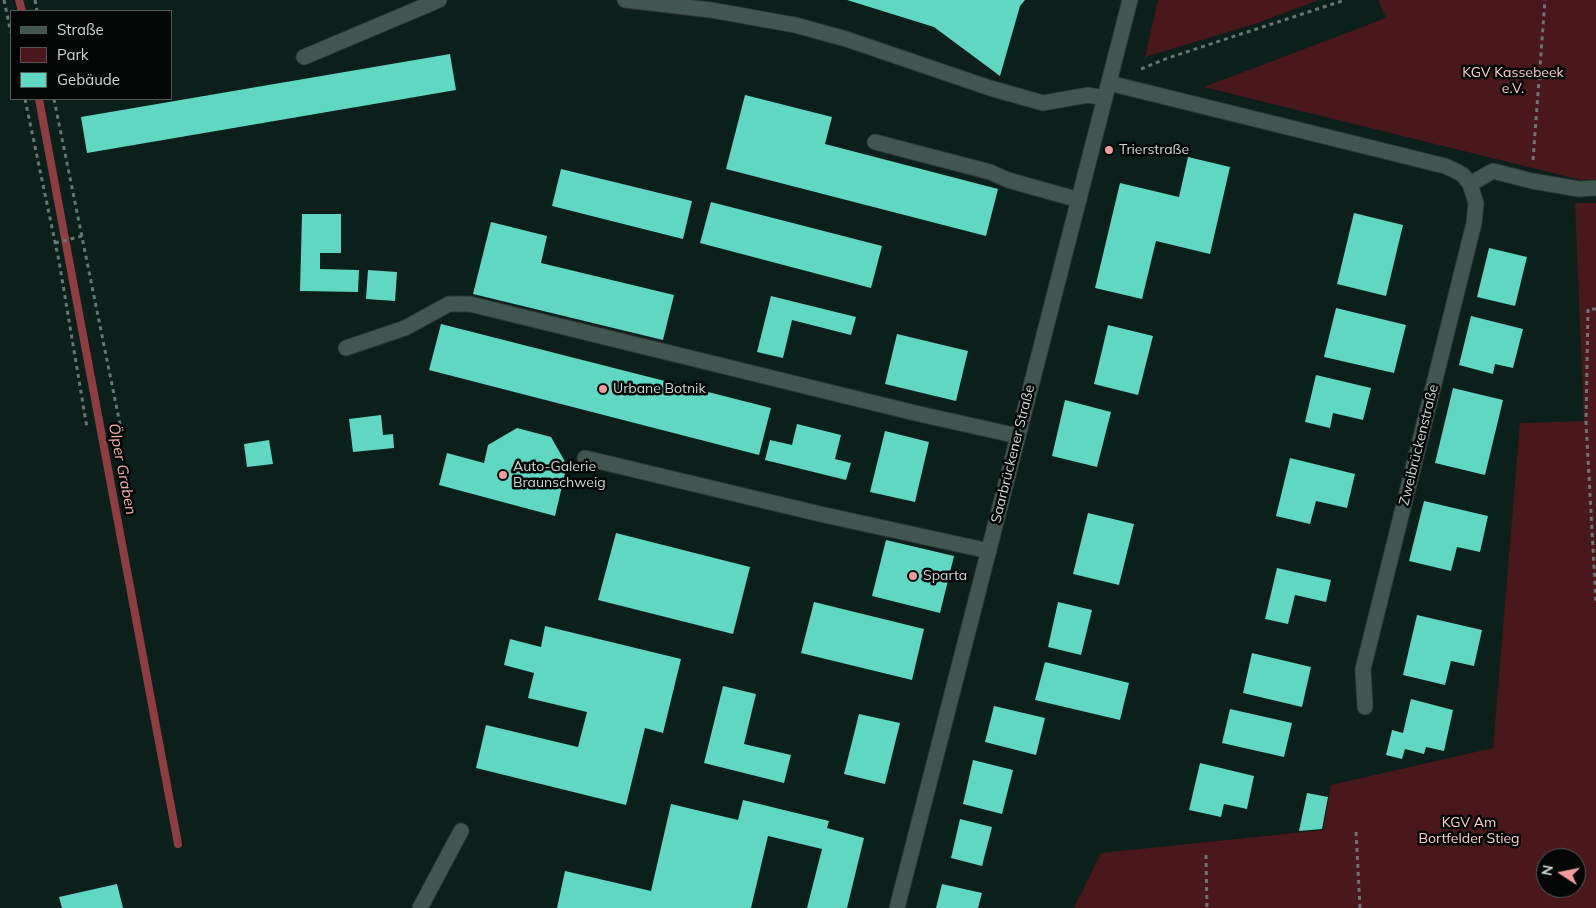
<!DOCTYPE html>
<html>
<head>
<meta charset="utf-8">
<style>
  body { margin:0 }
  #map { position:relative; width:1596px; height:908px; overflow:hidden; background:#0b1f1b; font-family:Mulish,sans-serif }
  canvas { display:block }
  .legend { position:absolute; left:10px; top:10px; width:162px; height:90px; box-sizing:border-box; background:#020706; border:1px solid #525a58; margin:0; padding:6px 9px; list-style:none; font-size:15px; color:#cbd7d4 }
  .legend li { display:flex; align-items:center; gap:10px; height:25px }
  .legend b { width:25px; border:1px solid #525a58 }
  .north { position:absolute; left:1536px; top:848px; width:50px; height:50px; box-sizing:border-box; background:#020706; border:1px solid #525a58; border-radius:50%; rotate:281deg; font-size:14px; font-weight:700; line-height:20px; text-align:center; color:#cbd7d4 }
  .north::after { content:''; display:block; margin:auto; width:18px; height:22px; background:#f59b9c; clip-path:polygon(50% 0,100% 100%,50% 72%,0 100%) }
</style>
</head>
<body>
<div id="map">
<canvas width="1596" height="908"></canvas>
<ul class="legend">
<li><b style="height:6px;background:#415651"></b>Straße</li>
<li><b style="height:14px;background:#4a171b"></b>Park</li>
<li><b style="height:14px;background:#5fd7c2"></b>Gebäude</li>
</ul>
<div class="north">N</div>
</div>
<script>
const c = document.querySelector('canvas').getContext('2d');
c.lineJoin = 'round';
function fillPath(path, color) { c.fillStyle = color; c.fill(path, 'evenodd'); }
const shape = rows => new Path2D(rows.map(r => 'M' + r).join(''));
function strokePath(path, color, width, dash) { c.strokeStyle = color; c.lineWidth = width; c.lineCap = dash ? 'butt' : 'round'; c.setLineDash(dash || []); c.stroke(path); }
function write(font, color, halo, rows, align = 'center') {
  c.font = font + ' Mulish,sans-serif'; c.lineWidth = 5; c.setLineDash([]); c.textBaseline = 'middle'; c.strokeStyle = halo; c.fillStyle = color; for (const [text, x, y, turn = 0] of rows) {
    c.save(); c.translate(x, y); c.rotate((+turn || 0) * Math.PI / 180); c.textAlign = isNaN(turn) ? turn : align; if (halo) c.strokeText(text, 0, 0); c.fillText(text, 0, 0); c.restore();
  }
}
fillPath(shape([
  [1158,0,1318,0,1258,23,1145,57],
  [1378,0,1596,0,1596,179,1581,180,1204,87,1386,18],
  [1575,203,1596,203,1596,908,1074,908,1101,853,1323,830,1331,785,1493,748,1520,423,1584,421],
  [1546,858,1576,858,1576,888,1546,888]
]), '#4a171b');
strokePath(shape([
  [19,0,22,11],
  [39,99,178,844]
]), '#903d42', 8);
fillPath(shape([
  [847,0,1025,0,1020,6,1000,76,934,27],
  [450,54,456,90,87,153,81,117],
  [745,95,832,117,825,144,998,189,986,236,726,169],
  [1188,157,1230,167,1210,254,1156,241,1142,299,1095,288,1120,183,1179,197],
  [561,169,692,201,683,239,552,206],
  [711,202,882,246,871,288,700,243],
  [1354,213,1403,225,1386,296,1337,284],
  [302,214,341,214,341,253,320,253,320,269,359,270,358,292,300,291],
  [491,222,547,236,541,263,674,295,663,340,473,294],
  [1489,248,1527,257,1515,306,1477,297],
  [368,270,397,272,395,301,366,299],
  [771,296,856,317,851,335,792,320,783,358,757,352],
  [1336,308,1406,325,1394,373,1324,357],
  [1471,316,1523,329,1513,368,1495,364,1493,374,1459,365],
  [441,324,771,408,759,455,429,370],
  [1108,325,1153,336,1138,395,1094,384],
  [897,334,968,351,956,401,885,384],
  [1316,375,1371,388,1363,420,1333,413,1330,428,1305,422],
  [1453,388,1503,400,1485,475,1435,463],
  [1065,400,1111,412,1097,467,1052,456],
  [381,415,383,435,393,434,394,448,353,452,349,419],
  [797,424,841,435,835,459,851,463,846,480,765,460,770,440,792,445],
  [517,428,551,437,567,465,555,516,439,485,447,453,484,463,488,445],
  [885,431,929,442,915,502,870,492],
  [269,440,273,464,247,467,244,444],
  [1290,458,1355,474,1347,508,1316,501,1310,524,1276,516],
  [1424,501,1488,516,1480,552,1457,547,1451,571,1409,561],
  [1088,513,1134,524,1119,585,1073,574],
  [616,533,750,567,733,634,598,600],
  [886,540,954,556,940,613,872,596],
  [1277,568,1331,580,1326,602,1295,595,1288,624,1265,619],
  [814,602,924,629,912,680,801,653],
  [1058,602,1092,610,1081,655,1048,647],
  [1417,615,1482,630,1474,666,1451,661,1445,685,1403,675],
  [545,626,681,659,663,733,645,728,626,805,476,768,486,725,578,747,587,712,528,698,534,673,504,665,510,639,541,647],
  [1252,653,1311,667,1302,707,1243,693],
  [1045,662,1129,683,1120,720,1035,700],
  [723,686,756,694,744,744,791,755,784,783,704,763],
  [1411,699,1453,710,1444,751,1426,747,1424,754,1405,749,1402,759,1386,755,1392,730,1403,733],
  [994,706,1045,718,1036,755,985,742],
  [1230,709,1292,723,1284,757,1222,743],
  [859,714,900,723,885,784,844,774],
  [973,760,1013,770,1002,814,963,804],
  [1200,763,1254,776,1247,809,1224,804,1221,817,1189,810],
  [1307,793,1328,797,1322,829,1299,831],
  [743,800,829,821,827,828,864,838,847,908,807,908,822,849,768,836,751,908,557,908,565,871,651,891,671,804,738,820],
  [960,819,992,827,982,866,951,858],
  [117,884,123,908,62,908,59,897],
  [942,884,982,893,978,908,936,908]
]), '#5fd7c2');
const minor = shape([
  [625,0,711,10,795,25,846,39,990,88,1043,103,1088,95,1105,98],
  [304,57,439,0],
  [1109,83,1445,166,1454,170,1463,175,1470,184,1476,203,1474,223,1363,669,1365,707],
  [875,142,990,172,1008,180,1079,200],
  [1470,184,1493,171,1532,181,1579,189,1596,188],
  [346,348,405,328,449,304,470,304,915,413,1018,436],
  [585,458,820,514,989,551],
  [420,908,461,831],
  [897,908,1130,0]
]);
strokePath(minor, '#2d3633', 17);
strokePath(shape([
  [4,0,11,33],
  [35,0,37,11],
  [1141,69,1168,58,1345,0],
  [25,99,59,261,87,428],
  [54,99,123,439],
  [1533,160,1545,0],
  [55,243,82,236],
  [1596,309,1588,309,1586,422,1596,603],
  [1356,832,1360,908],
  [1206,855,1207,908]
]), '#667673', 3, [4, 4]);
strokePath(minor, '#415651', 15);
for (const [x, y, r, color] of [
  [1109,150,5,"#f59b9c"],
  [603,389,5,"#f59b9c"],
  [503,475,5,"#f59b9c"],
  [913,576,5,"#f59b9c"]
]) { const dot = new Path2D(); dot.arc(x, y, r, 0, 2 * Math.PI); c.fillStyle = color; c.fill(dot); strokePath(dot, '#020706', 2); }
write('14px', '#fdcbca', '#020706', [
  ["KGV Kassebeek",1513,73],
  ["e.V.",1513,89],
  ["KGV Am",1469,823],
  ["Bortfelder Stieg",1469,839]
]);
write('14px', '#cbd7d4', '#020706', [
  ["Trierstraße",1119,150],
  ["Urbane Botnik",613,389],
  ["Auto-Galerie",513,467],
  ["Braunschweig",513,483],
  ["Sparta",923,576]
], 'left');
write('14px', '#cbd7d4', '#020706', [
  ["Zweibrückenstraße",1419,445,-76],
  ["Saarbrückener Straße",1013,454,-76]
]);
write('italic 15px', '#f7aeaf', '#020706', [
  ["Ölper Graben",122,469,79]
]);
</script>
</body>
</html>
